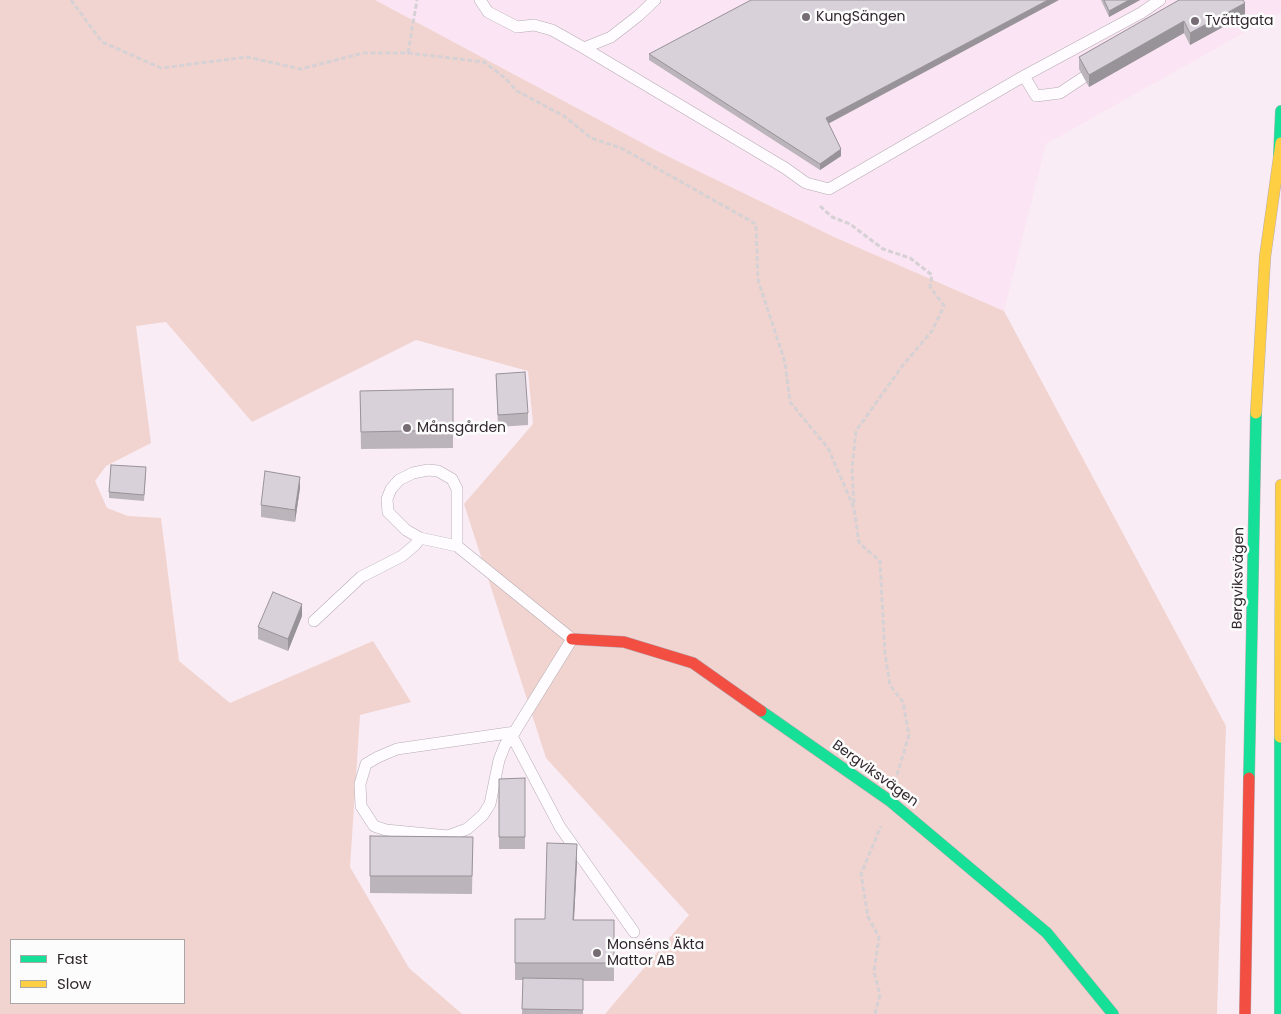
<!DOCTYPE html>
<html>
<head>
<meta charset="utf-8">
<style>
  body { margin:0 }
  #map { position:relative; width:1281px; height:1014px; overflow:hidden; background:#f9ecf5; font-family:Poppins,sans-serif }
  canvas { display:block }
  .legend { position:absolute; left:10px; top:939px; width:175px; height:65px; box-sizing:border-box; background:#fcfcfc; border:1px solid #aaa7a9; margin:0; padding:6px 9px; list-style:none; font-size:15px; color:#30272d }
  .legend li { display:flex; align-items:center; gap:10px; height:25px }
  .legend b { width:25px; border:1px solid #aaa7a9 }
</style>
</head>
<body>
<div id="map">
<canvas width="1281" height="1014"></canvas>
<ul class="legend">
<li><b style="height:6px;background:#16e098"></b>Fast</li>
<li><b style="height:6px;background:#ffcf43"></b>Slow</li>
</ul>
</div>
<script>
const c = document.querySelector('canvas').getContext('2d');
c.lineJoin = 'round';
function fillPath(path, color) { c.fillStyle = color; c.fill(path, 'evenodd'); }
const shape = rows => new Path2D(rows.map(r => 'M' + r).join(''));
function strokePath(path, color, width, dash) { c.strokeStyle = color; c.lineWidth = width; c.lineCap = dash ? 'butt' : 'round'; c.setLineDash(dash || []); c.stroke(path); }
function write(font, color, halo, rows, align = 'center') {
  c.font = font + ' Poppins,sans-serif'; c.lineWidth = 5; c.setLineDash([]); c.textBaseline = 'middle'; c.strokeStyle = halo; c.fillStyle = color; for (const [text, x, y, turn = 0] of rows) {
    c.save(); c.translate(x, y); c.rotate((+turn || 0) * Math.PI / 180); c.textAlign = isNaN(turn) ? turn : align; if (halo) c.strokeText(text, 0, 0); c.fillText(text, 0, 0); c.restore();
  }
}
fillPath(shape([
  [375,0,1281,0,1281,12,1046,144,1004,311,834,237,661,153]
]), '#fbe4f3');
fillPath(shape([
  [0,0,375,0,661,153,834,237,1004,311,1226,726,1217,1014,605,1014,689,915,546,758,464,504,533,424,528,371,416,340,252,422,166,322,136,326,151,443,106,466,95,481,107,508,128,516,161,518,179,661,230,703,373,641,411,702,360,715,350,867,409,968,462,1014,0,1014],
  [11,940,184,940,184,1003,11,1003]
]), '#f1d4d0');
const lane = shape([
  [480,0,488,12,517,27,534,25,552,30,584,48,611,37,638,16,655,0],
  [584,48,785,168,806,183,829,189,1024,76,1141,13,1160,0],
  [1024,76,1036,96,1060,93,1084,77],
  [457,546,457,489,452,479,438,471,428,470,413,473,399,480,391,489,387,499,388,512,406,530,420,538,457,546,572,639,512,736,560,827,634,932],
  [314,621,361,577,402,556,415,545,420,538],
  [512,736,505,745,499,760,490,804,483,815,467,829,448,836,386,830,374,826,361,806,360,784,366,764,378,757,397,749,515,732]
]);
const fast = shape([
  [1279,155,1281,111],
  [761,711,890,801,1047,933,1113,1014],
  [1280,737,1280,1014],
  [1249,778,1256,413]
]);
const slow = shape([
  [1256,413,1265,257,1281,143],
  [1280,737,1281,485]
]);
const jam = shape([
  [572,639,624,642,693,663,761,711],
  [1245,1014,1249,778]
]);
strokePath(lane, '#b6acb3', 12);
strokePath(fast, '#b6acb3', 12);
strokePath(slow, '#b6acb3', 12);
strokePath(jam, '#b6acb3', 12);
strokePath(shape([
  [71,0,102,42,161,68,247,57,301,69,363,53,408,53,484,62,505,78,517,91,564,116,591,138,621,148,756,224,758,280,785,362,790,402,828,448,854,508,859,543,880,561,885,654,890,685,903,702,909,735,897,775],
  [408,53,417,0],
  [820,206,832,217,850,224,883,249,910,258,932,275,930,287,944,306,932,331,903,365,856,431,852,469,854,505],
  [875,1014,880,995,874,972,879,937,868,917,861,874,881,826]
]), '#d6d1d4', 3, [5, 2.5]);
strokePath(lane, '#fefcfe', 11);
strokePath(fast, '#16e098', 11);
strokePath(slow, '#ffcf43', 11);
strokePath(jam, '#f24e42', 11);
fillPath(shape([
  [1101,0,1140,0,1109,17],
  [1179,0,1243,0,1245,15,1190,45,1184,33,1089,87,1079,69,1079,57,1179,1],
  [649,54,828,123,841,156,820,170,649,60],
  [496,374,528,413,528,425,498,427],
  [453,389,453,448,361,449,360,391],
  [146,473,144,501,109,498,109,492],
  [300,488,295,522,261,517,261,505],
  [302,616,288,651,258,639,258,627],
  [525,778,525,849,499,849,499,779],
  [370,836,473,837,472,894,370,893],
  [577,862,574,920,614,920,614,981,583,981,583,1014,522,1014,523,980,515,980,515,919,545,919]
]), '#bbb4bb');
fillPath(shape([
  [1048,0,1059,0,826,125,826,118],
  [1129,0,1140,0,1109,17,1109,11],
  [1245,3,1245,15,1190,45,1190,33],
  [1184,21,1184,33,1089,87,1089,75],
  [841,149,841,156,820,170,820,164],
  [300,477,300,488,295,522,295,510],
  [302,604,302,616,288,651,288,639],
  [577,844,577,862,573,937,573,920]
]), '#989299');
const building = shape([
  [751,0,1048,0,826,118,841,149,820,164,649,54,751,0],
  [1104,0,1129,0,1109,11,1104,0],
  [1179,0,1243,0,1245,3,1190,33,1184,21,1089,75,1079,57,1179,0],
  [525,372,528,413,498,415,496,374,525,372],
  [453,389,453,430,361,432,360,391,453,389],
  [111,465,146,467,144,495,109,492,111,465],
  [265,471,300,477,295,510,261,505,265,471],
  [273,592,302,604,288,639,258,627,273,592],
  [525,778,525,837,499,837,499,779,525,778],
  [370,836,473,837,472,876,370,876,370,836],
  [547,843,577,844,573,920,614,920,614,963,515,963,515,919,545,919,547,843],
  [523,978,583,979,583,1010,522,1009,523,978]
]);
fillPath(building, '#d9d1da');
strokePath(building, '#989299', 1);
for (const [x, y, r, color] of [
  [806,17,5,"#766c73"],
  [1195,21,5,"#766c73"],
  [407,428,5,"#766c73"],
  [597,953,5,"#766c73"]
]) { const dot = new Path2D(); dot.arc(x, y, r, 0, 2 * Math.PI); c.fillStyle = color; c.fill(dot); strokePath(dot, '#fcfcfc', 2); }
write('14px', '#30272d', '#fcfcfc', [
  ["KungSängen",816,17],
  ["Tvättgata",1205,21],
  ["Månsgården",417,428],
  ["Monséns Äkta",607,945],
  ["Mattor AB",607,961]
], 'left');
write('14px', '#30272d', '#fcfcfc', [
  ["Bergviksvägen",1239,578,-89],
  ["Bergviksvägen",875,774,36]
]);
</script>
</body>
</html>
